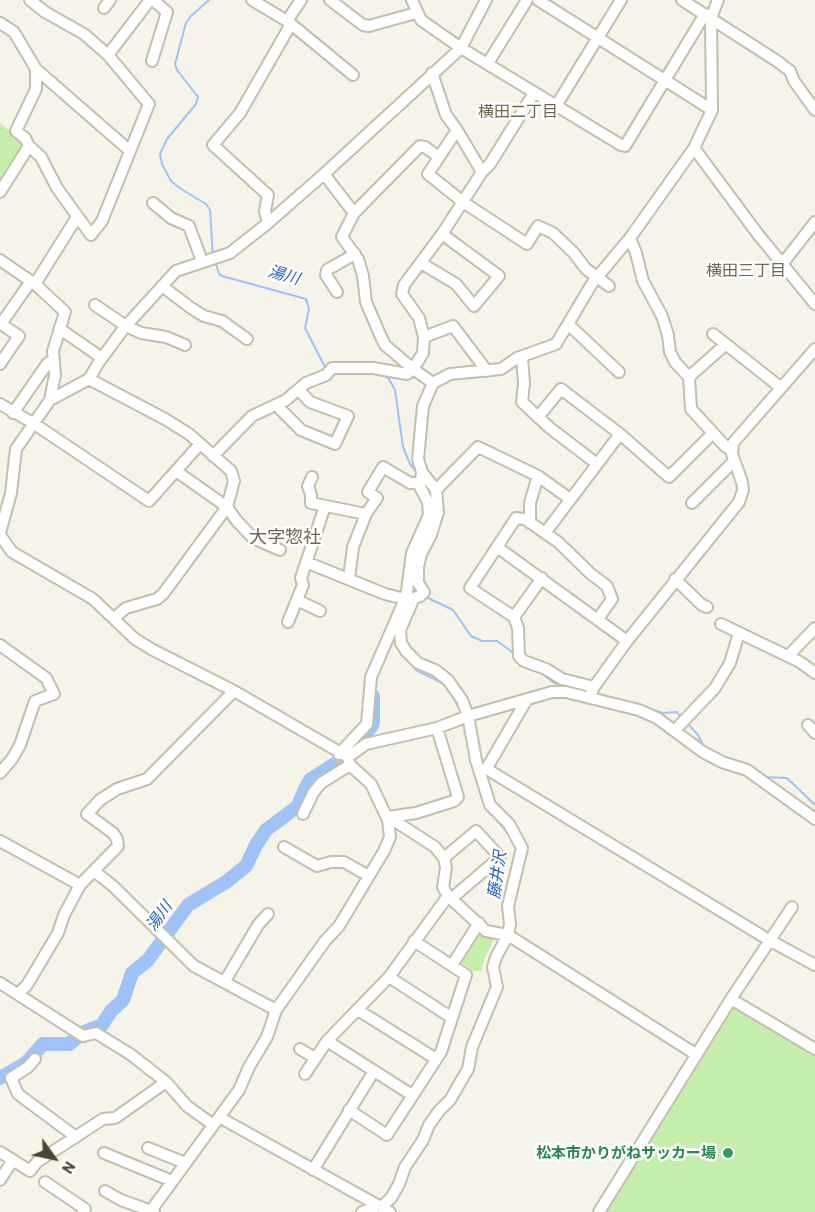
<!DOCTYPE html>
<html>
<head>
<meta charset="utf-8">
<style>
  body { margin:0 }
  #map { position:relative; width:815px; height:1212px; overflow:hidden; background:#f6f4e8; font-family:Barlow,sans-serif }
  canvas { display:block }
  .north { position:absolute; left:24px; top:1128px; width:60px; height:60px; -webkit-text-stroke:4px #fff; paint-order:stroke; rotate:123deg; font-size:16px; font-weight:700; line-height:24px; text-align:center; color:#4a4636 }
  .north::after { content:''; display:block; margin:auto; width:21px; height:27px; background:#4a4636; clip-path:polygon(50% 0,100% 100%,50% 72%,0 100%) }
</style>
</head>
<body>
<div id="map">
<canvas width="815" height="1212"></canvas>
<div class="north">N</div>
</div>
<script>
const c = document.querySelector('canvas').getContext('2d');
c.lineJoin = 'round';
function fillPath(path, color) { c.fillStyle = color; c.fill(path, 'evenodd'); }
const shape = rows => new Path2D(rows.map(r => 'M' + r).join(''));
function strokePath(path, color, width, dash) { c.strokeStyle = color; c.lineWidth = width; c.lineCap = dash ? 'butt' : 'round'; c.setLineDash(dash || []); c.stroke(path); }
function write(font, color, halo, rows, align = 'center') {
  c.font = font + ' Barlow,"Noto Sans JP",sans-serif'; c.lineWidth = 5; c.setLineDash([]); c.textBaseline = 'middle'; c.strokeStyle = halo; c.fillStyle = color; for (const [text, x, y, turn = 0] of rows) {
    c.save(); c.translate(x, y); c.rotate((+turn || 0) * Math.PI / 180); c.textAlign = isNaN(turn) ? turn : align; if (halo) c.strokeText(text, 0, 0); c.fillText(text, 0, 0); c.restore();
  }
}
fillPath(shape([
  [0,123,24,143,25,148,0,185],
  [479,929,494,939,485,958,481,971,473,971,459,961],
  [738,1007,815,1053,815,1212,603,1212,731,1008]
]), '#c5eead');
strokePath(shape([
  [209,0,191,16,186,23,175,64,177,70,198,97,196,104,167,139,160,154,162,164,171,181,181,189,206,204,210,210,213,256],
  [215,261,219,274,222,276,306,299,309,309,305,328,326,369],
  [334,373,355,373],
  [382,374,389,379,395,390,403,447,410,464,419,475],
  [414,583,414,591,418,593],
  [426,597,453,610,471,636,482,641,497,641,515,654],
  [409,661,416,670,444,684],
  [540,672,554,683,564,685],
  [572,687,587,691],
  [454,698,461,712],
  [647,708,663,713,677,712,681,717],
  [687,723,698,735,704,747],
  [765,777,787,778,815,805],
  [490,812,507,832],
  [504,900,515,856],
  [503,912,505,927],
  [489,967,490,958,497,945]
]), '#9fc3f8', 2);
strokePath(shape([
  [352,749,371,727,373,721,373,696],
  [0,1078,26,1063,43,1044,69,1044,84,1032,102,1025,111,1011,123,1000,132,973,148,960,188,905,226,882,246,866,256,845,266,830,298,806,305,789,310,780,341,760]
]), '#9fc3f8', 14);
const minor = shape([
  [252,0,287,21,301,0],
  [330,0,363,25,369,26,416,13],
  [412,0,421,20,461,48,621,145,625,146,705,14],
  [538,0,712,110],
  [682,0,777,61,790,71,794,81,815,110],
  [718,0,711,18,712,110,694,148,757,233,815,304],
  [104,8,110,0],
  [0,23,14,32,36,69,36,89,16,131,25,138,29,146,41,157,57,188,91,235,102,221,149,104,108,55,84,34,45,12,30,0],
  [291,24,353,75],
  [108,55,150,0],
  [152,61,167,12,153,0],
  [488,63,527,0],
  [36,69,130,151],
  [432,73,446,115,457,130,428,174,463,202,527,244,538,226,553,233,573,252,586,269,609,286],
  [556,106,621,0],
  [457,130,482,172],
  [439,157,425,147,420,146,354,213,342,237,358,259,363,276,366,302,381,337,385,345,413,369,423,353,424,337,419,318,402,294,404,285,442,234,482,172,490,164,534,93],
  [324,174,354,213],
  [0,192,29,146],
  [153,203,171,218,189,226,202,261],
  [268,223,265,211,268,195,213,145,240,113,291,24,287,21],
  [630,238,636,253,643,281,662,316,668,335,670,352,675,362,689,377,691,409,725,446,731,450],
  [0,260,35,284,65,312,53,351,55,375,50,400],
  [421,263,456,284,474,306,499,276,442,234],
  [783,263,815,222],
  [35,284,77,217],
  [162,286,191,308,204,316,222,321,247,339],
  [337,292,326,275,327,270,355,254],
  [95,305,126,326,141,333,166,337,185,345],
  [568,324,619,372],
  [60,329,102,358],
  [713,334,780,387],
  [424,337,453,326,487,371],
  [522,357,524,383,522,402,550,428,597,464],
  [0,364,19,336,1,324,31,281],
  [689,377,726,344],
  [89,379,165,419,189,434,231,471,234,481,227,507,163,594,157,599,126,608,114,618],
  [0,404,33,423,149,501,200,444],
  [276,405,301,430,335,444,348,416,310,402,299,390],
  [13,413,47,364,54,359],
  [538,417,561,389,620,434,669,477,713,433],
  [213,456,252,416,286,400,306,383,326,375,332,368,373,368,407,374,413,369,433,383],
  [176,471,227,507,236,520,253,538,280,550],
  [312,477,308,486,311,495,311,503,366,514],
  [436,490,478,447,538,476],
  [692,503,734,461],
  [530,523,530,503,538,476,570,499],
  [0,533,11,493,16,449,50,400,89,379,99,362,124,328,176,271,230,253,268,223,324,174,461,48,486,0],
  [545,533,620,434],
  [0,535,12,552,93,599,135,639,153,650,234,691,348,757,350,765,371,784,388,820,390,837,384,851,339,926,325,941,276,1010,267,1037,249,1067,239,1090,150,1212],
  [497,547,627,641],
  [306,562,385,594,405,599],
  [349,578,353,547,366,514,377,498,368,492,383,467,410,483,421,483],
  [542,578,514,617,470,588,516,518,525,519,558,542,591,574,607,586,612,599,598,619],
  [675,579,702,605,707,607],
  [297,600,320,611],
  [514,617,518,628,519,656,524,661,546,669,562,679,594,687],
  [288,622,303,585,301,578,325,506],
  [721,624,800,662,815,673],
  [0,645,46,678,54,694,35,701,20,745,12,759,0,773],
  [788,656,815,628],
  [589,698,594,687,627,641,739,502,743,490,742,482,732,454,733,443,815,349],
  [526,701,488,766,490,771,769,940,815,965],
  [808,725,815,733],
  [675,730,715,688,730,663,739,633],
  [339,754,367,724,371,677,405,599,407,591,412,553,429,515,428,502,420,487,422,472,418,459,423,406,433,383,450,374,501,369,517,358,556,344,593,282,630,238,694,148],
  [348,757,366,744,437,728,468,716,552,692,566,692,639,710,657,718,703,752,722,762,747,770,815,819],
  [303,814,313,793,321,783,350,765],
  [388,817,416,813,454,801,458,797,437,728],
  [388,820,398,823,435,847,444,858,446,868,443,887,448,896,486,931,508,935,697,1055],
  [0,841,80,885],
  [284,847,317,866,331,862,344,862,369,876],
  [444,858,476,831,500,857,451,899],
  [94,871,113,886,194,966,276,1010],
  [452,965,479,923],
  [389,977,452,1018],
  [225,981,258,925,268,914],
  [0,983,83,1036,96,1033,130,1054,166,1082,187,1106,212,1124],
  [18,994,27,985,58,933,64,915,80,885,118,846,117,839,113,833,87,814,100,800,117,789,147,779,234,691],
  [731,999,815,1049],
  [358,1010,436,1059],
  [327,1041,412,1095],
  [300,1049,315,1058],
  [35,1059,28,1067,11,1078,18,1094,76,1137],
  [305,1074,327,1041,389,977,448,896],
  [349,1110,387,1135,441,1052,466,975,414,941],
  [219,1117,390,1212],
  [148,1148,185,1163],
  [0,1152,30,1171,37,1162,103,1119,115,1118,166,1082],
  [104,1153,172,1181],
  [313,1170,374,1071],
  [0,1180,13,1160],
  [45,1182,85,1209,83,1212],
  [105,1191,121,1200,154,1212],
  [381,1207,391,1198,399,1184,405,1167,423,1140,429,1125,439,1111,450,1100,468,1069,472,1047,497,987,493,967,496,957,508,935,510,924,508,906,522,848,509,824,490,805,476,760,468,716,462,700,448,680,435,670,418,663,406,651,401,643,400,630,414,598,420,596,424,592,418,583,418,567,421,554,431,535,438,512,436,490,422,472],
  [362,1212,379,1206],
  [599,1212,731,999,792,907]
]);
strokePath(minor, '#c3bfaa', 14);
strokePath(minor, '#fff', 10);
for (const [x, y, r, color] of [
  [728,1153,6,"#2e9e5b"]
]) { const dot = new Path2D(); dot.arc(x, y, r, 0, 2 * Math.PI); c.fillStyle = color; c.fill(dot); strokePath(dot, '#fff', 2); }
write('bold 15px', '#27864d', '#fff', [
  ["松本市かりがねサッカー場",716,1153]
], 'right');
write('16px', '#6e674c', '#fff', [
  ["横田二丁目",518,112],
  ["横田三丁目",746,271]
]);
write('italic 16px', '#2261c3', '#fff', [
  ["湯川",284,275,16],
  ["藤井沢",497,875,-82],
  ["湯川",159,916,-54]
]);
write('18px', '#6e674c', '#fff', [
  ["大字惣社",285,537]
]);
</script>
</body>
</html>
